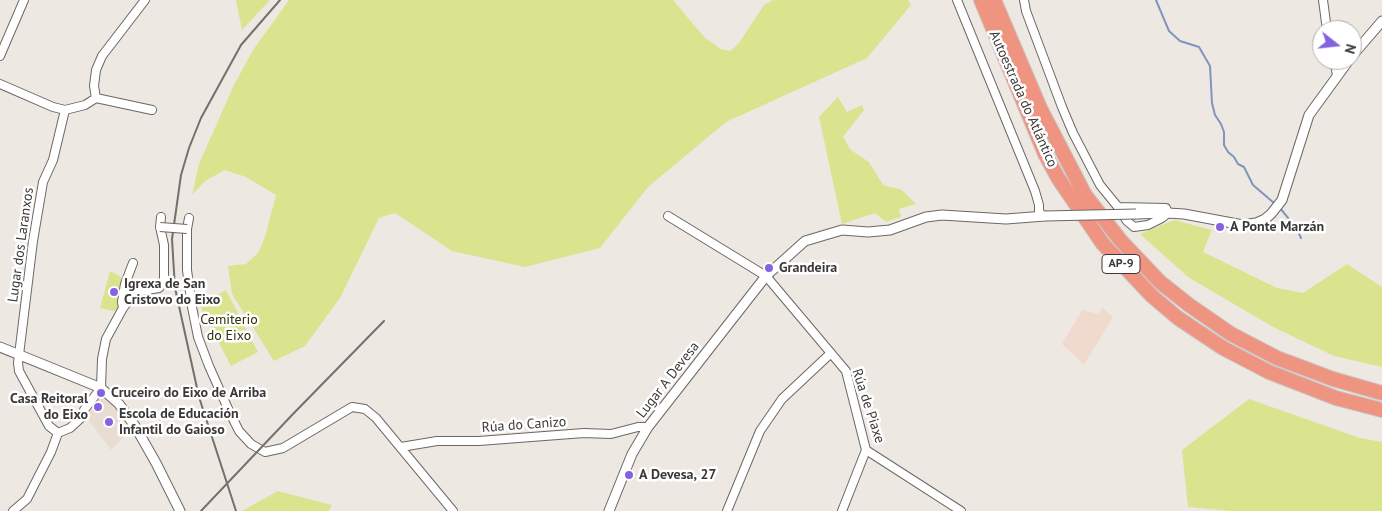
<!DOCTYPE html>
<html>
<head>
<meta charset="utf-8">
<style>
  body { margin:0 }
  #map { position:relative; width:1382px; height:511px; overflow:hidden; background:#eee8e3; font-family:"PT Sans",sans-serif }
  canvas { display:block }
  .north { position:absolute; left:1312px; top:20px; width:50px; height:50px; box-sizing:border-box; background:#fff; border:1px solid #b1b0af; border-radius:50%; rotate:106deg; font-size:14px; font-weight:700; line-height:20px; text-align:center; color:#3b3937 }
  .north::after { content:''; display:block; margin:auto; width:18px; height:22px; background:#8663de; clip-path:polygon(50% 0,100% 100%,50% 72%,0 100%) }
</style>
</head>
<body>
<div id="map">
<canvas width="1382" height="511"></canvas>
<div class="north">N</div>
</div>
<script>
const c = document.querySelector('canvas').getContext('2d');
c.lineJoin = 'round';
function fillPath(path, color) { c.fillStyle = color; c.fill(path, 'evenodd'); }
const shape = rows => new Path2D(rows.map(r => 'M' + r).join(''));
function strokePath(path, color, width, dash) { c.strokeStyle = color; c.lineWidth = width; c.lineCap = dash ? 'butt' : 'round'; c.setLineDash(dash || []); c.stroke(path); }
function write(font, color, halo, rows, align = 'center') {
  c.font = font + ' "PT Sans",sans-serif'; c.lineWidth = 5; c.setLineDash([]); c.textBaseline = 'middle'; c.strokeStyle = halo; c.fillStyle = color; for (const [text, x, y, turn = 0] of rows) {
    c.save(); c.translate(x, y); c.rotate((+turn || 0) * Math.PI / 180); c.textAlign = isNaN(turn) ? turn : align; if (halo) c.strokeText(text, 0, 0); c.fillText(text, 0, 0); c.restore();
  }
}
fillPath(shape([
  [1102,307,1113,317,1084,365,1062,344,1082,310,1099,314]
]), '#f0dacd');
fillPath(shape([
  [104,394,132,429,111,450,84,414]
]), '#e9dcd3');
fillPath(shape([
  [236,0,270,0,242,30],
  [289,0,673,0,705,38,721,49,730,51,739,43,764,5,773,0,908,0,911,5,867,58,726,122,648,187,600,248,525,267,452,251,395,213,379,218,340,298,305,346,274,361,232,294,228,266,246,264,258,253,265,237,276,195,246,177,225,170,205,181,192,195,199,164,234,85,253,50],
  [838,97,847,112,862,105,864,110,843,137,851,150,869,162,883,185,902,190,916,204,899,209,901,217,886,222,875,213,842,224,819,117],
  [1174,220,1212,230,1203,252,1277,288,1303,293,1347,264,1382,287,1382,367,1334,356,1273,327,1188,277,1140,234],
  [110,271,123,278,118,312,100,308],
  [226,290,258,352,231,366,199,304],
  [1249,399,1360,438,1382,442,1382,511,1231,511,1188,507,1182,450],
  [278,491,332,505,329,511,242,511]
]), '#dae48e');
strokePath(shape([
  [1156,0,1169,31,1180,41,1199,47,1210,66,1212,103,1215,115,1221,124,1224,132,1224,145,1228,152,1234,157,1238,164,1244,167,1253,185,1274,203],
  [1280,208,1297,229,1301,238]
]), '#8095bd', 2);
const minor = shape([
  [957,0,1035,191,1039,205,1039,211,1042,216],
  [1024,0,1026,11,1062,107,1073,133,1100,185,1118,207,1127,221,1134,227,1148,225,1162,218,1168,213,1166,208,1118,207],
  [1323,0,1327,30],
  [0,56,24,0],
  [1334,60,1337,75],
  [0,84,53,107,65,110,85,105,96,98,152,110],
  [96,98,94,86,96,70,102,56,145,0],
  [668,216,766,276,846,371,866,450,961,511],
  [189,218,187,229,187,270,192,307,198,337,209,366,229,411,239,431,251,444,265,452,283,448,352,407,365,409,376,418,453,511],
  [123,308,122,302,125,284,133,263],
  [58,433,49,426,19,371,18,363,33,241,43,182,53,160,65,110],
  [401,447,437,441,479,441,584,433,611,434,638,427,648,427],
  [13,511,27,499,51,452,58,433,70,428,82,417,84,410,101,388,102,359,106,339,123,308,135,292,159,288,164,281,164,245,160,227,161,217],
  [727,511,760,431,782,399,831,353],
  [842,511,866,450]
]);
const tertiary = shape([
  [1352,56,1382,21],
  [1136,214,1168,213,1184,214,1243,225,1256,223,1265,219,1271,214,1282,200,1309,115,1349,60],
  [0,347,101,388,119,404,135,426,156,463,180,511],
  [609,511,632,454,648,427,766,276,805,241,842,230,868,232,890,230,926,217,942,215,1006,219,1045,216]
]);
const motorway = shape([
  [981,0,1045,154,1058,178,1103,244,1152,296,1178,318,1223,348,1269,372,1336,398,1382,410],
  [994,0,1040,108,1085,195,1121,241,1160,282,1189,305,1231,334,1277,358,1333,379,1382,393]
]);
strokePath(minor, '#6d6764', 10);
strokePath(tertiary, '#6d6764', 11);
strokePath(motorway, '#c8c8c7', 16);
strokePath(minor, '#fff', 8);
strokePath(tertiary, '#fff', 9);
strokePath(motorway, '#f09482', 14);
strokePath(shape([
  [201,511,293,414,384,321],
  [236,511,199,397,175,288,172,239,181,175,189,148,201,118,241,45,280,0]
]), '#73706d', 2);
const minorBridge = shape([
  [160,227,187,229]
]);
const tertiaryBridge = shape([
  [1045,216,1136,214]
]);
strokePath(minorBridge, '#6d6764', 10, []);
strokePath(tertiaryBridge, '#6d6764', 11, []);
strokePath(minorBridge, '#fff', 8);
strokePath(tertiaryBridge, '#fff', 9);
for (const [x, y, r, color] of [
  [1220,227,5,"#8663de"],
  [769,268,5,"#8663de"],
  [114,292,5,"#8663de"],
  [101,393,5,"#8663de"],
  [98,407,5,"#8663de"],
  [109,422,5,"#8663de"],
  [629,475,5,"#8663de"]
]) { const dot = new Path2D(); dot.arc(x, y, r, 0, 2 * Math.PI); c.fillStyle = color; c.fill(dot); strokePath(dot, '#fff', 2); }
for (const [x, y, w] of [
  [1121,264,38]
]) { const box = new Path2D(); box.roundRect(x - w / 2, y - 9.5, w, 19, 4); c.fillStyle = '#fff'; c.fill(box); strokePath(box, '#3b3937', 1); }
write('bold 12px', '#3b3937', null, [
  ["AP-9",1121,264]
]);
write('14px', '#3b3937', '#fff', [
  ["Autoestrada do Atlántico",1023,99,66],
  ["Lugar dos Laranxos",21,245,-82],
  ["Lugar A Devesa",668,380,-52],
  ["Rúa de Piaxe",868,406,72],
  ["Rúa do Canizo",524,425,-4]
]);
write('bold 14px', '#3b3937', '#fff', [
  ["A Ponte Marzán",1230,227],
  ["Grandeira",779,268],
  ["Igrexa de San",124,284],
  ["Cristovo do Eixo",124,300],
  ["Cruceiro do Eixo de Arriba",111,393],
  ["Casa Reitoral",88,399,"right"],
  ["do Eixo",88,415,"right"],
  ["Escola de Educación",119,414],
  ["Infantil do Gaioso",119,430],
  ["A Devesa, 27",639,475]
], 'left');
write('14px', '#2d300a', '#fff', [
  ["Cemiterio",229,320],
  ["do Eixo",229,336]
]);
</script>
</body>
</html>
